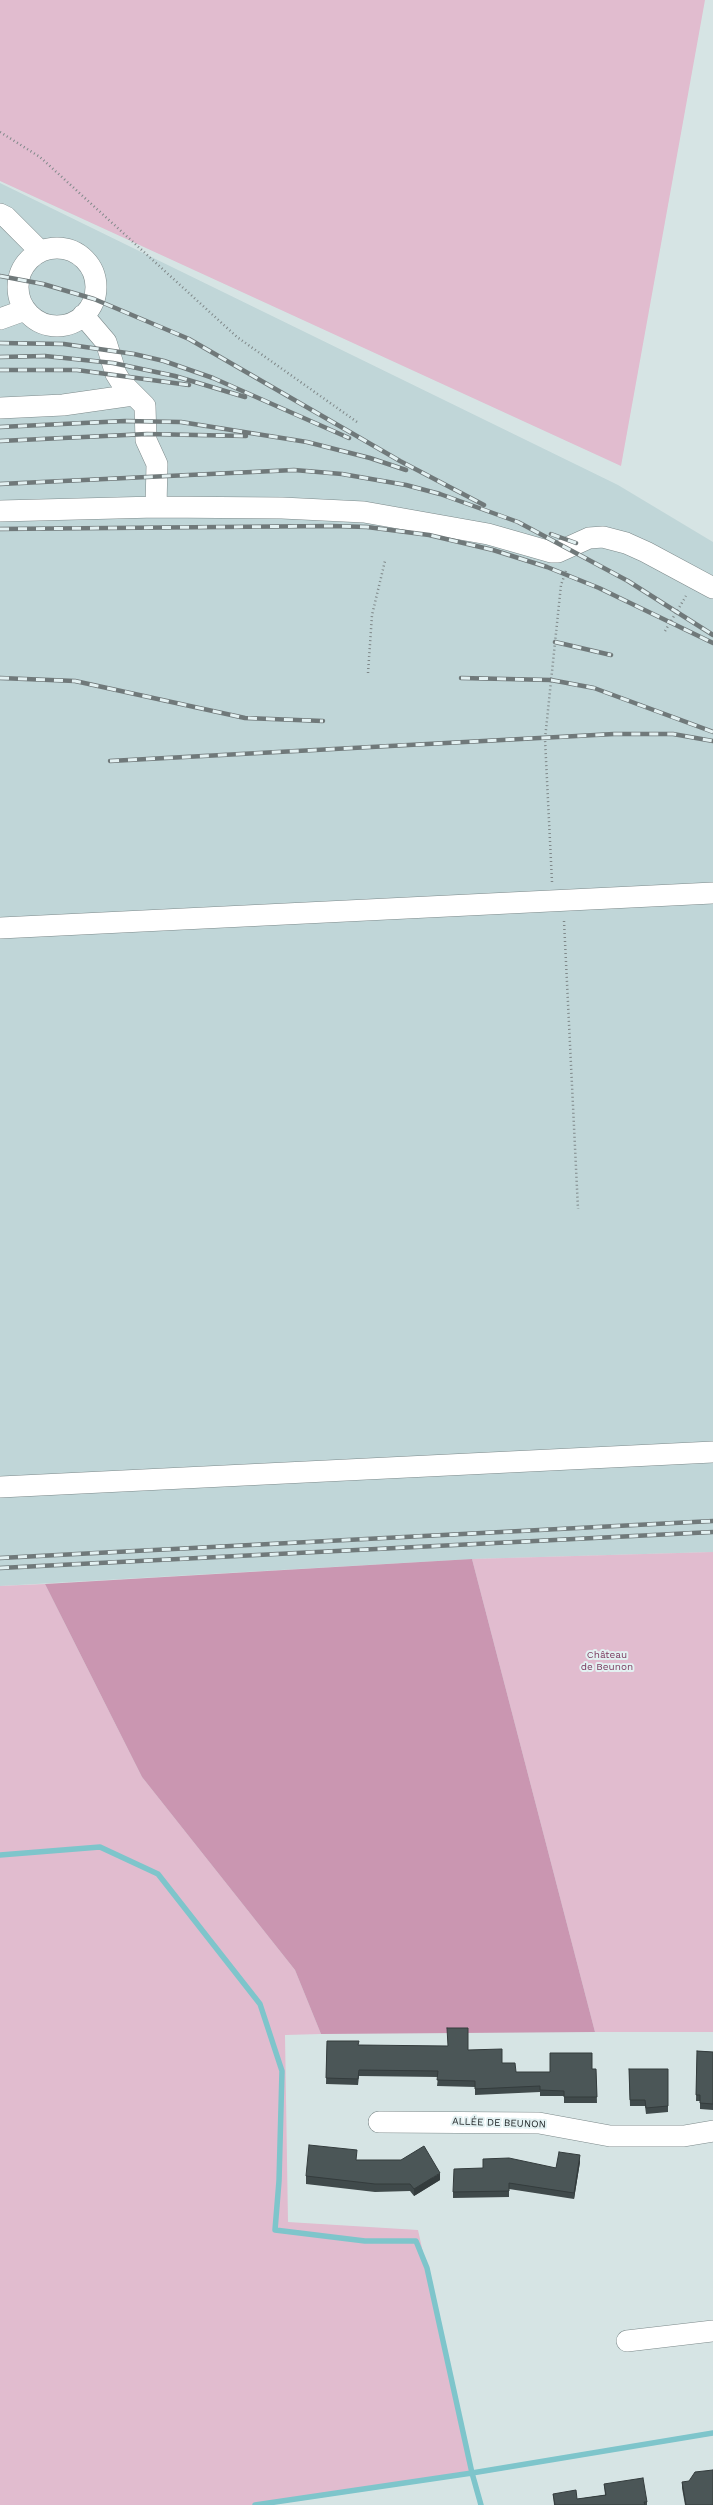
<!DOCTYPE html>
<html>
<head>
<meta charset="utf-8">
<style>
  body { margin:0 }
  canvas { display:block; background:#d6e4e4 }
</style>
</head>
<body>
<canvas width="713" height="2505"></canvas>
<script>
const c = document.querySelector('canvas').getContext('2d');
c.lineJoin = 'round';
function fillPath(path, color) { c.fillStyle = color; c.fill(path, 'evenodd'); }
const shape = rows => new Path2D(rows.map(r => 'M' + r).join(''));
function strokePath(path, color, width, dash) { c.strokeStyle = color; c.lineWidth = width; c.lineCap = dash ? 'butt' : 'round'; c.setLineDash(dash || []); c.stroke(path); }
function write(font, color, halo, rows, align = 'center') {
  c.font = font + ' "Work Sans",sans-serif'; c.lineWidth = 4; c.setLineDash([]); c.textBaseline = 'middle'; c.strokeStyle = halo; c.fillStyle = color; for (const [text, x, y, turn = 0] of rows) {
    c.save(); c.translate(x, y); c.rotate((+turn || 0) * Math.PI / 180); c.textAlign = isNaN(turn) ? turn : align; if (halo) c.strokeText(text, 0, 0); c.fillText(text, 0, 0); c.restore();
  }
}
fillPath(shape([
  [0,183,618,485,713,542,713,1552,472,1559,0,1586]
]), '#c0d6d8');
fillPath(shape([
  [0,0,705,0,621,466,0,181],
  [713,1552,713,2032,595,2032,472,1559],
  [45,1584,142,1777,295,1970,321,2034,285,2035,288,2222,418,2230,472,2473,263,2505,0,2505,0,1586]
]), '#e1bccf');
fillPath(shape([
  [472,1559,595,2032,321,2034,295,1970,142,1777,45,1584]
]), '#ca96b1');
strokePath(shape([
  [0,1855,100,1847,158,1874,260,2004,282,2071,279,2181,275,2230,365,2241,416,2241,427,2268,472,2473,713,2433],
  [255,2505,472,2473,481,2505]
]), '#7ec5cb', 5.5);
const minor = shape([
  [0,214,6,217,40,251],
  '18 287a39 39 0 1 1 78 0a39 39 0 1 1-78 0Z',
  [83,315,106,342,116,374,121,382,145,406,146,440,157,464,156,507],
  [0,319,25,310],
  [0,408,63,405,133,395],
  [0,511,156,507,282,508,364,512,488,534,551,552,558,552,589,538,603,537,626,543,646,552,713,588],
  [0,928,713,893],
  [0,1487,713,1452],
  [379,2122,539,2123,610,2136,684,2136,713,2131],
  [627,2341,713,2331]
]);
strokePath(minor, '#7c898a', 22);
strokePath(shape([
  [0,132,40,157,237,337,357,422],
  [665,631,686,596],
  [368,673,372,615,385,561],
  [552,882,545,739,561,585,566,571],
  [564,921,578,1209]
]), '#7f8889', 2.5, [1, 3]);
strokePath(minor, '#fff', 21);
const rail = shape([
  [0,276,43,284,94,299,189,339,400,461,484,505],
  [0,343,64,344,134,354,164,361,213,378,349,438],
  [0,357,45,356,113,363,175,376,245,397],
  [0,370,77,370,189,385],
  [0,427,125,421,181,422,307,442,370,458,406,470],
  [0,441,147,434,246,436],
  [0,484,294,470,342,474,406,485,440,494,518,522,628,581,713,635],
  [0,529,331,526,367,527,429,535,493,550,547,567,599,588,713,643],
  [551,534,576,543],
  [555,642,611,655],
  [0,678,75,681,245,718,323,721],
  [461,678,551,680,594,688,713,732],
  [110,761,614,734,673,734,713,741],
  [0,1558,713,1521],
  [0,1568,713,1532]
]);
strokePath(rail, '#70797a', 4.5);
strokePath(rail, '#e3f1f2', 3, [9]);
fillPath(shape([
  [327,2041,358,2045,468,2050,502,2063,516,2072,550,2072,596,2069,597,2103,564,2103,564,2096,540,2096,540,2092,475,2095,475,2087,437,2086,438,2077,359,2076,358,2085,326,2084],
  [697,2051,713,2052,713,2110,700,2109,700,2101,696,2101],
  [629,2069,668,2069,668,2112,646,2114,645,2106,630,2106],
  [356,2160,440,2180,414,2196,410,2191,375,2192,306,2184,306,2176],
  [580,2162,574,2199,509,2189,509,2197,453,2198,453,2192],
  [682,2482,713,2505,685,2505,682,2488],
  [604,2484,647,2502,647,2505,554,2505,553,2494,577,2499,605,2495]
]), '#404a4b');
fillPath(shape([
  [580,2155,580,2162,574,2199,574,2193],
  [440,2173,440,2180,414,2196,414,2189]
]), '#343c3d');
const building = shape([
  [447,2028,468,2028,468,2050,502,2049,502,2063,515,2063,516,2072,550,2072,550,2053,592,2053,592,2069,596,2069,597,2097,564,2097,564,2091,540,2090,540,2086,475,2089,475,2081,437,2080,438,2071,359,2070,358,2079,326,2078,327,2041,359,2041,358,2045,448,2046,447,2028],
  [697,2051,713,2052,713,2104,700,2103,700,2095,696,2095,697,2051],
  [629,2069,668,2069,668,2106,646,2108,645,2100,630,2100,629,2069],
  [309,2145,357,2150,356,2160,401,2160,424,2146,440,2173,414,2189,410,2184,375,2184,306,2176,309,2145],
  [559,2152,580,2155,574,2193,509,2183,509,2191,453,2192,454,2169,483,2168,483,2159,509,2158,556,2168,559,2152],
  [713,2470,713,2505,686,2505,682,2482,689,2481,695,2472,713,2470],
  [643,2478,647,2502,644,2502,645,2505,555,2505,553,2494,576,2490,577,2499,606,2495,604,2484,643,2478]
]);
fillPath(building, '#4b5657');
strokePath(building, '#343c3d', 1);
write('10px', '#7c3b60', '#e3f1f2', [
  ["Château",607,1655],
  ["de Beunon",607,1667]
]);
write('10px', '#1b2021', '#e3f1f2', [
  ["ALLÉE DE BEUNON",499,2123,2]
]);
</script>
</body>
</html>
